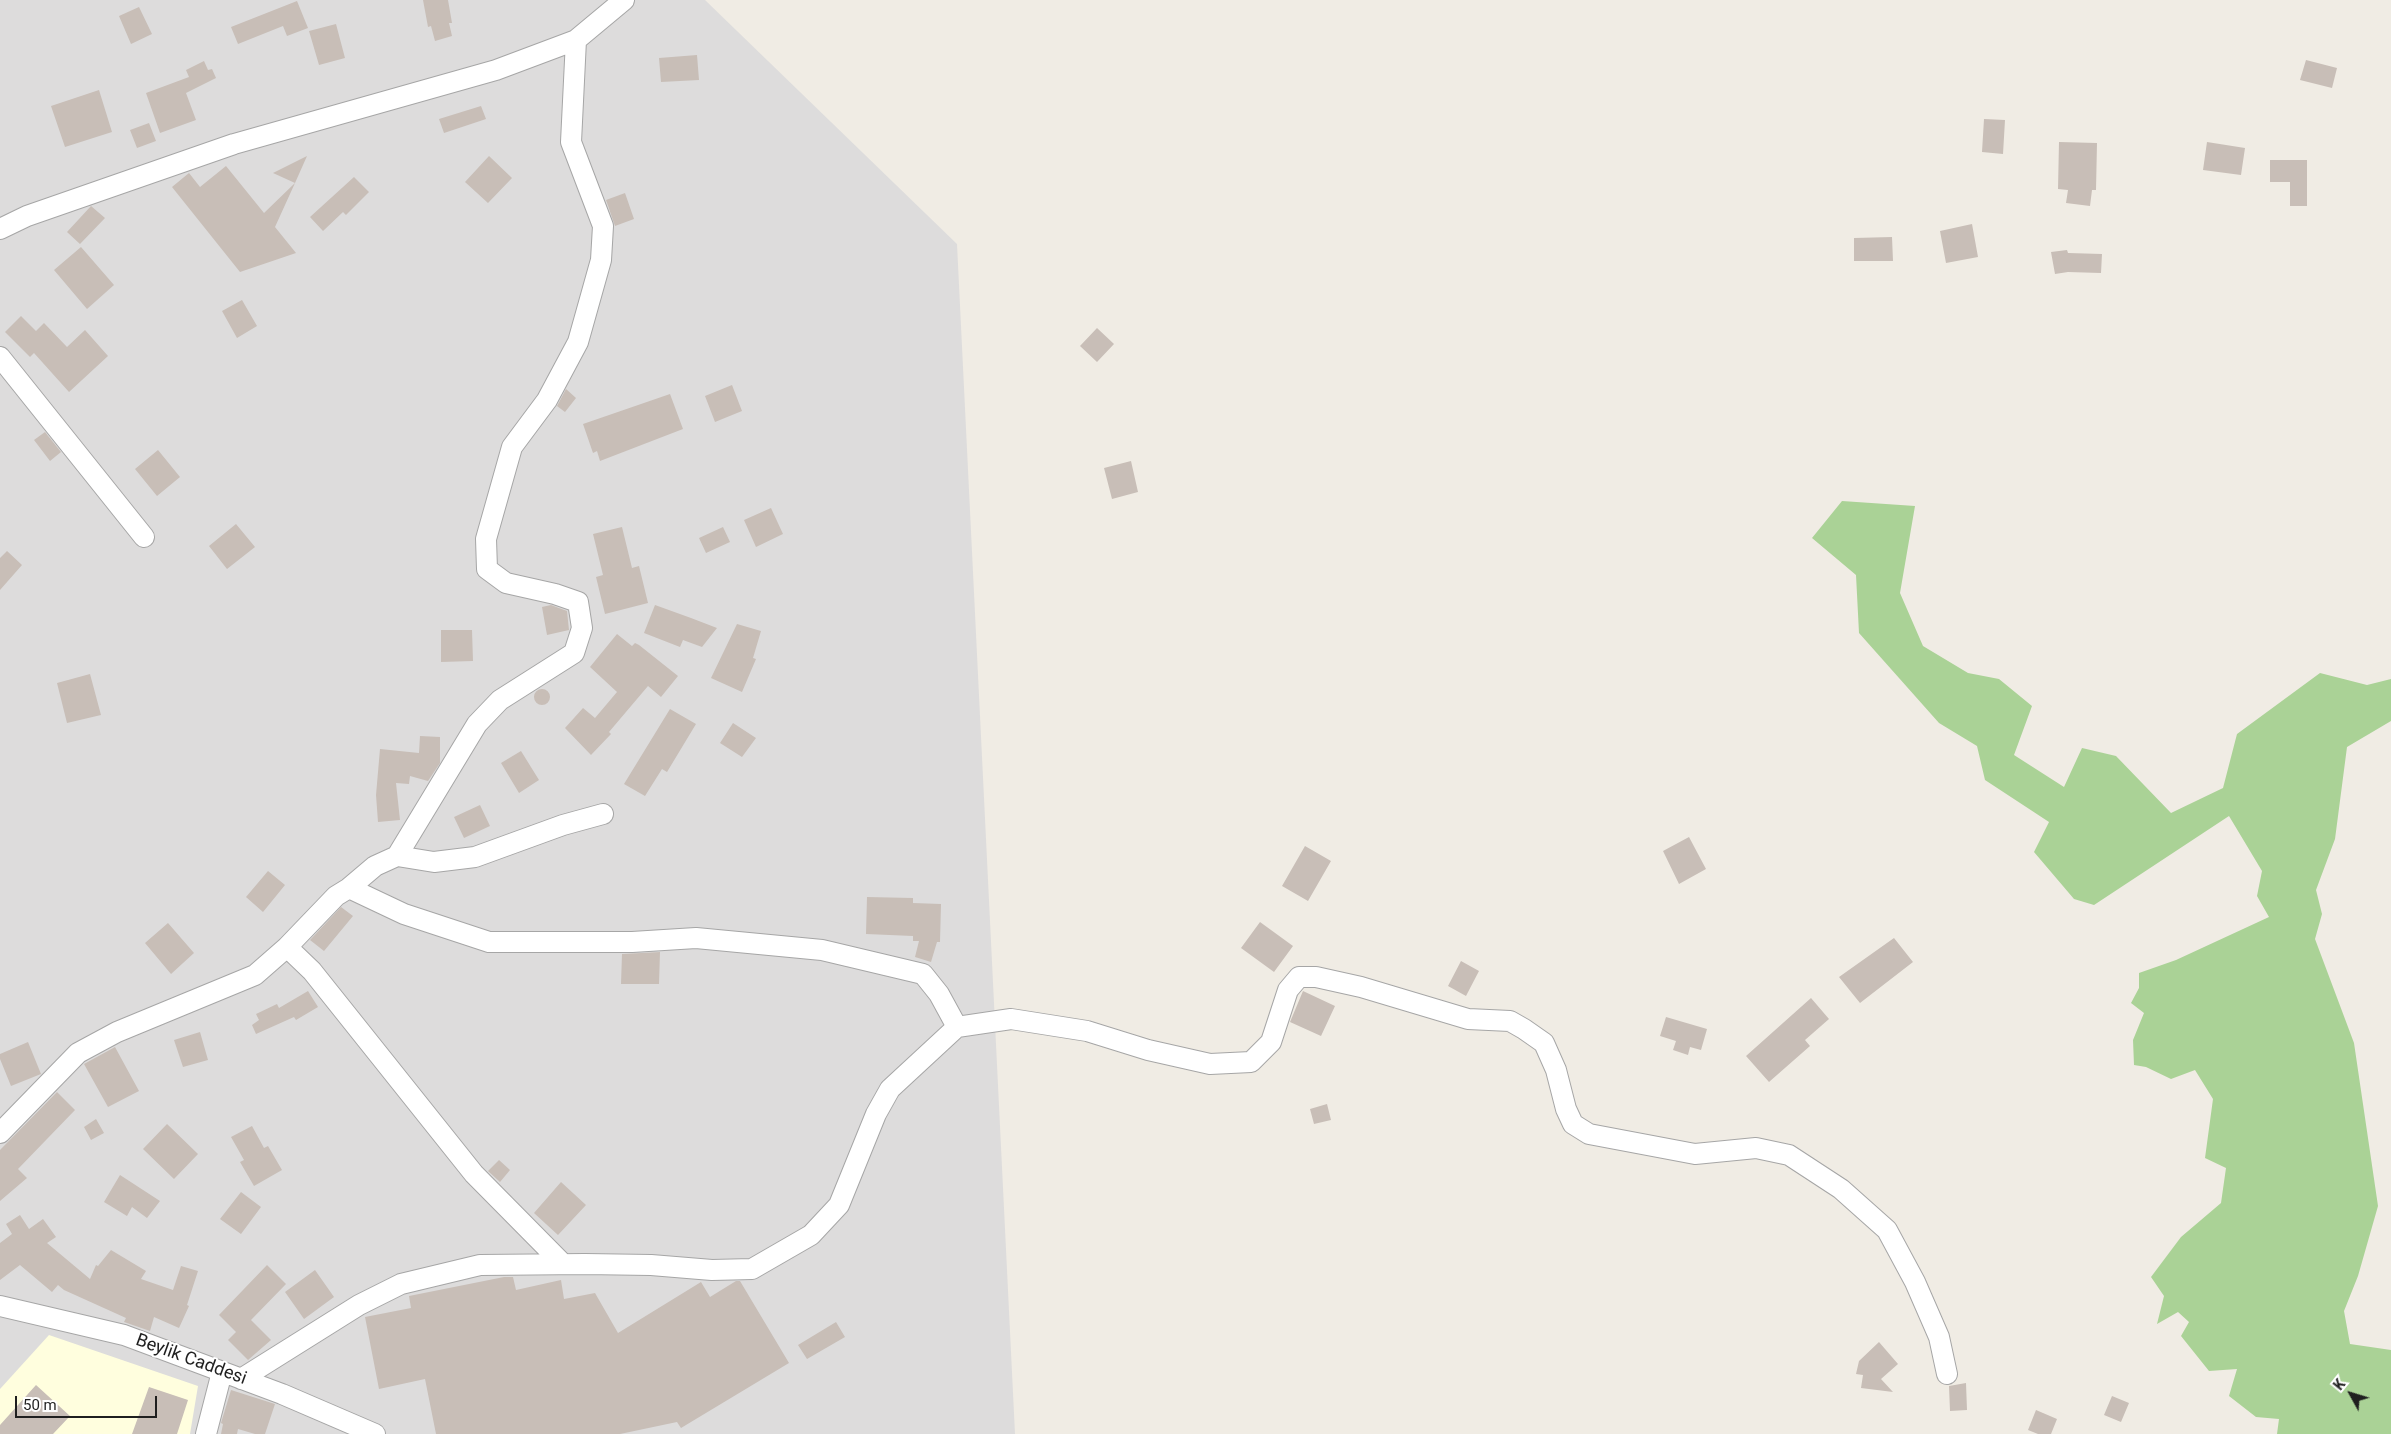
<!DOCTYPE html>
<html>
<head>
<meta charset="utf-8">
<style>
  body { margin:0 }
  #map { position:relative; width:2391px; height:1434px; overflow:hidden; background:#f0ece4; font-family:Roboto,sans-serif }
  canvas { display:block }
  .north { position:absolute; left:2326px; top:1369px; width:50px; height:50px; -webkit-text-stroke:4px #fff; paint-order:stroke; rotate:309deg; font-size:14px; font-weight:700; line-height:20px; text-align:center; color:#1f1f1f }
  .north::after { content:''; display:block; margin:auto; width:18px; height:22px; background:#1f1f1f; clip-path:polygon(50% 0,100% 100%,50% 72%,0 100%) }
  .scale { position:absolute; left:15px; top:1396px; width:142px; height:22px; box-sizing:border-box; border:2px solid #1f1f1f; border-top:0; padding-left:6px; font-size:15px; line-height:18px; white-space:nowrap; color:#1f1f1f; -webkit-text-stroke:4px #fff; paint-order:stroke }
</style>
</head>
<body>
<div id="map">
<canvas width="2391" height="1434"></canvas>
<div class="north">K</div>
<div class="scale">50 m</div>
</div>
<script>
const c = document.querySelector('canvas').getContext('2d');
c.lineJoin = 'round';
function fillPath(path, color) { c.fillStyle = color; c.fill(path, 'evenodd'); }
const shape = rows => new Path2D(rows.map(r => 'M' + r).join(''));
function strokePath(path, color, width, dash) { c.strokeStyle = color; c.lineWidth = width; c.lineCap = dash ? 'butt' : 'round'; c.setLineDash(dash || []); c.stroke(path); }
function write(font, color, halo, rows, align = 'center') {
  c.font = font + ' Roboto,sans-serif'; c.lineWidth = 4; c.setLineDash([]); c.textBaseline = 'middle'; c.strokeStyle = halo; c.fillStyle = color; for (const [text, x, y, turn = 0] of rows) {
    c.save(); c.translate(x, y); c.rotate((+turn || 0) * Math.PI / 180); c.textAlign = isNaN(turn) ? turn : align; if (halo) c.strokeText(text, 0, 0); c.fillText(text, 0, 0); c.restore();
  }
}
fillPath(shape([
  [0,0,705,0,957,244,1015,1434,0,1434]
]), '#dddcdc');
fillPath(shape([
  [49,1335,198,1386,190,1434,0,1434,0,1389]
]), '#fffede');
fillPath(shape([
  [1842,501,1915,506,1900,593,1923,646,1968,673,1999,679,2032,706,2014,755,2064,787,2082,748,2116,756,2171,813,2223,788,2237,734,2320,673,2367,685,2391,679,2391,721,2347,747,2335,839,2316,890,2322,914,2315,939,2354,1043,2378,1206,2358,1276,2344,1311,2350,1344,2391,1350,2391,1434,2277,1434,2279,1419,2256,1417,2229,1396,2237,1369,2209,1371,2181,1336,2189,1322,2178,1312,2157,1324,2164,1296,2151,1277,2181,1237,2221,1203,2226,1168,2205,1158,2213,1099,2195,1070,2171,1079,2146,1067,2134,1065,2133,1040,2144,1013,2131,1003,2139,988,2139,973,2176,960,2269,917,2257,896,2262,871,2229,816,2094,905,2074,899,2034,852,2049,822,1985,780,1977,746,1939,723,1859,633,1856,575,1812,538]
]), '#aad296');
fillPath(shape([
  [423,0,448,0,452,23,449,23,452,36,435,41,431,26,428,27],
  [297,1,308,28,287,36,283,26,238,44,231,27],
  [139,7,152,34,131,44,119,16],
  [336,24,345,58,319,65,309,31],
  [697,55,699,80,661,82,659,58],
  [2306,60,2337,68,2332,88,2300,80],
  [204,61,208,70,212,69,216,78,186,93,196,120,160,133,146,93,189,77,186,70],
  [99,90,112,132,65,147,51,106],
  [481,106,486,119,444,133,439,119],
  [1984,119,2005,120,2003,154,1982,152],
  [149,123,156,141,137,148,130,130],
  [2059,142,2097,143,2096,190,2092,190,2090,206,2066,203,2068,190,2058,189],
  [2207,142,2245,148,2241,175,2203,170],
  [307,156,295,183,273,173],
  [489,156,512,178,488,203,465,182],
  [2270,160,2307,160,2307,206,2290,206,2290,182,2270,182],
  [226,166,264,213,295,183,275,227,296,253,240,272,172,187,189,173,200,187],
  [354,177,369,192,346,215,343,212,323,231,310,217],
  [625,193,634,219,615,226,606,200],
  [91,206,105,218,80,244,67,232],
  [1972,224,1978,257,1946,263,1940,231],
  [1892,237,1893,261,1854,261,1854,238],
  [81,247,114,285,87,309,54,270],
  [2067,250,2068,253,2102,254,2101,273,2068,272,2055,274,2051,252],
  [242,300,257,326,237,338,222,311],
  [21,316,36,331,44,323,67,347,85,330,108,356,69,392,34,353,30,357,5,332],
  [1097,328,1114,344,1097,362,1080,346],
  [732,385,742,411,715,422,705,396],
  [566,389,576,398,565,412,557,406],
  [670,394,683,429,600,461,597,451,593,453,583,424],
  [45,432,61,452,50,461,34,440],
  [158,450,180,477,157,496,135,469],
  [1131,461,1138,492,1112,499,1104,468],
  [771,508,783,534,756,547,744,520],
  [236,524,255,547,227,569,209,546],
  [622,527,632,568,639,566,648,603,605,614,596,577,603,575,593,534],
  [723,527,730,542,706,553,699,538],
  [7,551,22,565,0,590,0,558],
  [551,605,567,611,569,630,547,635,542,607],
  [655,605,691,618,717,628,702,647,683,640,680,647,644,633],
  [737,624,761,631,753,658,756,659,742,692,711,678],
  [441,630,472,630,473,661,441,662],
  [617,634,632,646,635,643,639,645,678,676,661,697,648,686,609,732,611,734,591,755,565,728,583,708,595,718,617,692,590,667],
  [90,674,101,715,67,723,57,683],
  '534 697a8 8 0 1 1 16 0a8 8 0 1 1-16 0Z',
  [670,709,696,724,667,772,662,769,645,796,624,784],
  [733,723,756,738,742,757,720,743],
  [420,736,440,737,440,763,428,781,410,776,409,784,396,783,400,820,378,822,376,795,380,749,419,753],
  [521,751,539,780,519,793,501,763],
  [480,805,490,826,464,838,454,817],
  [1689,837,1706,869,1679,884,1663,851],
  [1305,846,1331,861,1308,901,1282,886],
  [268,871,285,885,263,912,246,897],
  [867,897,913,898,913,903,941,904,940,942,937,942,931,962,915,957,919,941,913,941,913,936,866,934],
  [341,907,353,916,324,951,310,940],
  [1260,922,1293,946,1274,972,1241,948],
  [168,923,194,953,171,974,145,943],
  [1894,938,1913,962,1860,1003,1839,977],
  [660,952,659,984,621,984,622,954],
  [1461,961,1479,971,1466,996,1448,986],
  [308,991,318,1007,296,1020,294,1017,256,1034,252,1025,259,1020,256,1014,277,1004,279,1008],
  [1303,991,1335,1006,1321,1036,1290,1022],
  [1811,998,1829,1019,1805,1040,1810,1046,1769,1082,1746,1056],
  [1666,1017,1707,1029,1701,1050,1690,1047,1688,1055,1673,1050,1676,1041,1660,1036],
  [200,1032,208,1060,183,1067,174,1040],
  [28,1042,41,1074,11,1086,0,1059,0,1054],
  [115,1047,139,1091,108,1107,84,1064],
  [57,1092,75,1110,18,1169,27,1178,0,1201,0,1150],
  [1327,1104,1331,1120,1314,1124,1310,1109],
  [96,1119,104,1133,91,1140,84,1127],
  [167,1124,198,1154,174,1179,143,1149],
  [252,1126,264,1148,268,1146,282,1170,254,1186,240,1162,244,1160,231,1137],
  [499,1160,510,1170,500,1182,488,1171],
  [120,1175,160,1201,147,1218,132,1207,127,1216,104,1202],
  [561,1182,586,1205,558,1235,534,1213],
  [241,1192,261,1207,241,1234,220,1219],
  [20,1215,29,1229,43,1219,56,1237,47,1243,90,1279,96,1265,98,1266,111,1250,146,1271,141,1279,173,1290,181,1266,198,1271,187,1305,189,1306,179,1328,154,1317,150,1331,124,1322,126,1318,64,1290,58,1285,52,1292,20,1265,0,1280,0,1243,12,1234,6,1224],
  [267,1265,286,1284,251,1320,271,1340,248,1360,228,1340,236,1332,219,1315],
  [315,1270,334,1297,304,1319,285,1292],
  [504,1277,513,1277,516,1290,561,1280,564,1299,595,1293,618,1333,701,1282,710,1297,736,1281,740,1281,789,1363,681,1428,677,1422,620,1434,436,1434,425,1379,379,1389,365,1317,411,1308,409,1296],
  [836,1322,845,1337,807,1359,798,1345],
  [1879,1342,1898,1364,1881,1379,1893,1392,1861,1388,1863,1375,1856,1374,1859,1361],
  [1966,1383,1967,1410,1950,1411,1949,1386],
  [36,1385,70,1416,53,1434,0,1434,0,1425],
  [149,1387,188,1400,177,1434,132,1434],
  [231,1390,275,1404,265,1434,255,1434,238,1429,237,1434,221,1434,223,1424,221,1423],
  [2112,1396,2129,1403,2121,1422,2104,1415],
  [2036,1410,2057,1419,2051,1434,2038,1434,2028,1430]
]), '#c8beb7');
const minor = shape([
  [0,229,27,216,234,144,496,70,576,40,624,0],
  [0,357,144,537],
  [397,856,434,862,475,857,563,825,603,814],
  [349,888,404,914,489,942,632,942,696,938,822,950,923,974,939,994,957,1027],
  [287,947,312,971,474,1174,563,1264],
  [0,1133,78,1053,117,1032,255,975,287,947,336,896,349,888,375,866,397,856,477,724,500,700,574,653,582,628,578,602,555,594,506,583,487,569,486,539,512,447,547,400,578,342,601,260,603,226,571,142,576,40],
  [0,1306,124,1335,282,1394,375,1434],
  [241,1379,359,1305,401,1284,480,1265,585,1264,651,1265,712,1270,752,1269,811,1235,839,1205,876,1114,890,1089,957,1027,1011,1019,1087,1031,1148,1050,1210,1064,1251,1062,1271,1042,1288,990,1299,977,1316,977,1361,987,1468,1019,1510,1021,1524,1029,1544,1043,1556,1070,1566,1109,1573,1124,1589,1134,1695,1154,1756,1148,1789,1155,1841,1189,1887,1230,1915,1282,1939,1337,1947,1374],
  [206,1434,222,1372]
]);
strokePath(minor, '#a6a6a6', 22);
strokePath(minor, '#fff', 20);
write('18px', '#1f1f1f', '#fff', [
  ["Beylik Caddesi",191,1360,20]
]);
</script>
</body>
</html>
